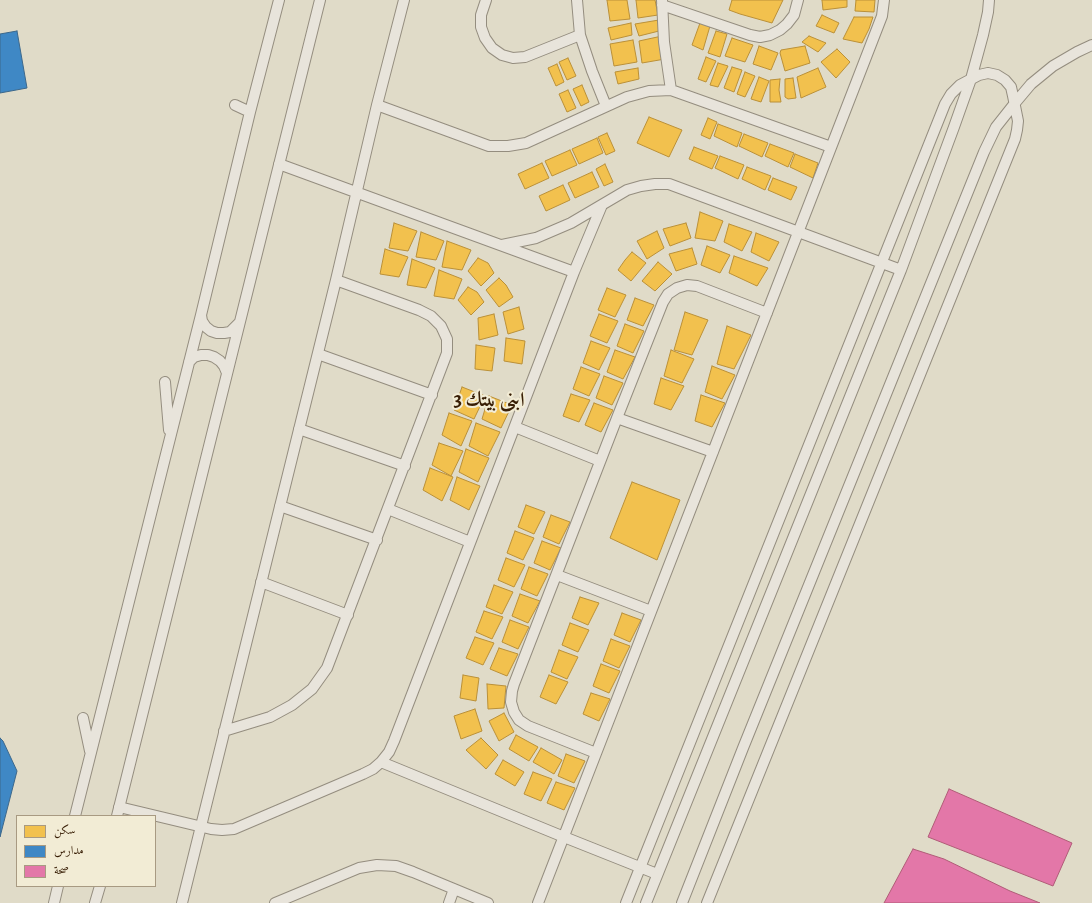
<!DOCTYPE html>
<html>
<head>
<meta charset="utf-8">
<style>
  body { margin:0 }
  #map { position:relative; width:1092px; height:903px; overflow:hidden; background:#e0dbc8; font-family:Alegreya,Amiri,serif }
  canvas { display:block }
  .legend { position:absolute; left:16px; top:815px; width:140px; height:72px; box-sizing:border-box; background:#f2ecd5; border:1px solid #a89a82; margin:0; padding:5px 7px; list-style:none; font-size:12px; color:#381e05 }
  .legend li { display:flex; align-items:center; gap:8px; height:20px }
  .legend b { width:20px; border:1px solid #a89a82 }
</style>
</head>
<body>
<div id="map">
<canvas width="1092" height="903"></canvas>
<ul class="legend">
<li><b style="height:11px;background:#f2c14e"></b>سكن</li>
<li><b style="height:11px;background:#3f88c5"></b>مدارس</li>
<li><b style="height:11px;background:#e377a8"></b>صحة</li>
</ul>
</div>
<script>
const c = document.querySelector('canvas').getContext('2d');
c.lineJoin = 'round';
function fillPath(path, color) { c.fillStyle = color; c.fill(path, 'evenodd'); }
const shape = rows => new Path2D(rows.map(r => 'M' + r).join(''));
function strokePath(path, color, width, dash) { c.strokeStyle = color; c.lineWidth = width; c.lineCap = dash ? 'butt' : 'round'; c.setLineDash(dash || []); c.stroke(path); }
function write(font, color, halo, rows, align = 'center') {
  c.font = font + ' Alegreya,Amiri,serif'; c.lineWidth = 4; c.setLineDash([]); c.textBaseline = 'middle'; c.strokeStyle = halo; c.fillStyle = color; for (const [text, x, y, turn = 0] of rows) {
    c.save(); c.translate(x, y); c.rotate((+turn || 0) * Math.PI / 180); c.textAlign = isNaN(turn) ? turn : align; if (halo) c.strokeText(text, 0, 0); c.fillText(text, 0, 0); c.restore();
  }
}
const homes = shape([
  [607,0,627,0,630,19,610,21,607,0],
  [636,0,655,0,658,15,638,18,636,0],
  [732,0,783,0,772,23,740,14,729,10,732,0],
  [822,0,847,0,847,7,823,10,822,0],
  [856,0,875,0,874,12,855,11,856,0],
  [822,15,839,23,834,33,816,26,822,15],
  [854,17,873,17,869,29,862,43,843,39,854,17],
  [659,20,659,31,639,36,635,24,659,20],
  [631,23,632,35,611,40,608,28,631,23],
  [700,23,710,26,703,50,692,45,700,23],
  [716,31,727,34,720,57,708,53,716,31],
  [662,36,665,59,642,63,639,41,662,36],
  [809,36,826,43,818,52,802,42,809,36],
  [732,38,753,45,745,62,725,56,732,38],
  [633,40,637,62,614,66,610,44,633,40],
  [759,46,778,53,771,70,753,64,759,46],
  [805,46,810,63,785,71,780,53,781,50,805,46],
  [837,49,850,62,836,78,821,62,837,49],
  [706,57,716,61,706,82,698,79,706,57],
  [568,58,576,76,567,80,559,62,568,58],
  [718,63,728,66,718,87,710,85,718,63],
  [557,64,564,82,556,86,548,68,557,64],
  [732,67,742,70,734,92,724,88,732,67],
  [638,68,639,79,618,84,615,72,638,68],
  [818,68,826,87,801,98,797,77,818,68],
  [745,72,755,76,745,97,737,94,745,72],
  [759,77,769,81,761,102,751,99,759,77],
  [793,78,796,98,788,99,785,97,785,79,793,78],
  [780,79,779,90,781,102,770,102,770,80,780,79],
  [582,85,589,102,581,106,573,89,582,85],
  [568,90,576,108,567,112,559,94,568,90],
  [649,117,682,130,669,157,637,143,649,117],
  [708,118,717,122,710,139,701,135,708,118],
  [718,124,742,133,737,147,714,136,718,124],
  [607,133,615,151,606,155,598,137,607,133],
  [744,134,768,143,762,157,739,146,744,134],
  [597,138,603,153,579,164,572,149,597,138],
  [770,144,794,153,788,167,765,156,770,144],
  [694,147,718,156,712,169,689,159,694,147],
  [570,150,577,165,552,176,545,161,570,150],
  [795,154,818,163,813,178,790,167,795,154],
  [720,156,744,165,738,179,715,168,720,156],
  [542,163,549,178,525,189,518,174,542,163],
  [605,164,613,182,604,186,596,169,605,164],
  [747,167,771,176,765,190,742,179,747,167],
  [592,172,599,187,575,198,568,183,592,172],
  [773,178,797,187,791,200,768,190,773,178],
  [563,185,570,200,546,211,539,196,563,185],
  [700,212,723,221,715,241,695,238,700,212],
  [394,223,417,231,408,251,389,248,394,223],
  [686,223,691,238,670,246,663,229,686,223],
  [729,224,752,232,742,251,724,242,729,224],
  [657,231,664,248,647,259,637,241,657,231],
  [421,232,444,241,436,260,416,257,421,232],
  [756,233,779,242,769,261,751,252,756,233],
  [447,241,471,250,462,270,442,267,447,241],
  [707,246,730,255,720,273,701,265,707,246],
  [692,248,697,264,676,271,669,254,692,248],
  [385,249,408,257,399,277,380,274,385,249],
  [632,252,646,263,631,281,618,270,625,260,632,252],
  [734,256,768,268,757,286,729,273,734,256],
  [478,258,488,263,494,273,481,286,468,271,478,258],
  [412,259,435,268,426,288,407,285,412,259],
  [658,262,672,274,655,291,642,281,658,262],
  [439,270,462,279,454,299,434,296,439,270],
  [499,278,506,285,513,297,499,307,486,290,499,278],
  [468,287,477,292,484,302,471,315,458,300,468,287],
  [607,288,626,295,615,317,598,310,607,288],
  [635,298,654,305,643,326,627,320,635,298],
  [519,307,524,329,508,334,503,312,519,307],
  [685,312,708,320,692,355,674,350,685,312],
  [494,314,498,335,479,340,478,318,494,314],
  [599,314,618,321,607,343,590,336,599,314],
  [625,324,644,331,633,353,617,346,625,324],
  [727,326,751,335,734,369,717,364,727,326],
  [506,338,525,341,522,364,504,361,506,338],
  [591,341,610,348,599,370,583,363,591,341],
  [476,345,495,348,492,371,475,369,476,345],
  [615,350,635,357,623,379,607,372,615,350],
  [671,350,694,359,682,383,664,376,671,350],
  [712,366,735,375,722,399,705,392,712,366],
  [581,367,600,374,589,396,573,389,581,367],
  [604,376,623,383,612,405,596,398,604,376],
  [661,378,684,386,671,410,654,404,661,378],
  [462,387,485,396,474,419,454,410,462,387],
  [571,394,590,400,579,422,563,416,571,394],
  [701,395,725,403,712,427,695,421,701,395],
  [489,396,512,405,501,428,482,419,489,396],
  [594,403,613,410,601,432,585,425,594,403],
  [449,413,472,421,461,446,442,435,449,413],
  [476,423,500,432,488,456,469,446,476,423],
  [439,443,463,451,451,476,432,465,439,443],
  [466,449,489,458,478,482,459,472,466,449],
  [430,468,453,477,442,501,423,490,430,468],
  [457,477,480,486,469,510,450,500,457,477],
  [632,482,680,500,657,560,610,538,632,482],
  [526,505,545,512,534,534,518,527,526,505],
  [551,515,570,522,559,544,543,537,551,515],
  [515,531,534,538,523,560,507,553,515,531],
  [542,541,561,548,550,570,534,563,542,541],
  [506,558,525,565,514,587,498,580,506,558],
  [529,567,548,574,537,596,521,589,529,567],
  [494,585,513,592,502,614,486,607,494,585],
  [520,594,540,601,528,623,512,616,520,594],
  [580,597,599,603,588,625,572,618,580,597],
  [484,611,503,617,492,639,476,632,484,611],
  [622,613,641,620,630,642,614,635,622,613],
  [510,620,529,627,518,649,502,642,510,620],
  [570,623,589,630,578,652,562,645,570,623],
  [475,637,494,643,483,665,466,658,475,637],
  [611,639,630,646,619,668,603,661,611,639],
  [499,648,518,654,507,676,490,669,499,648],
  [559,650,578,657,567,679,551,672,559,650],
  [601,664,620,671,609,693,593,686,601,664],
  [463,675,479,678,476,701,460,698,463,675],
  [549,675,568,682,556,704,540,697,549,675],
  [487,684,506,686,504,708,488,709,487,684],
  [591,693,610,699,599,721,583,714,591,693],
  [475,709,482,731,461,739,454,716,475,709],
  [504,713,514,732,499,741,489,721,504,713],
  [516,735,538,747,529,761,509,749,516,735],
  [481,738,498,755,486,769,466,750,481,738],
  [541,748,562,760,554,774,533,762,541,748],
  [566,754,585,761,574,783,558,776,566,754],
  [503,760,524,772,515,786,495,774,503,760],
  [533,772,552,779,541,801,524,794,533,772],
  [556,782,575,788,564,810,547,803,556,782]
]);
fillPath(homes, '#f2c14e');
strokePath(homes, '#ba9038', 1);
const schools = shape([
  [17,31,27,88,0,93,0,34,17,31],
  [0,738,3,741,17,771,0,837,0,738]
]);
fillPath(schools, '#3f88c5');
strokePath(schools, '#3d688b', 1);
const health = shape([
  [949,789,1072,843,1053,886,928,837,949,789],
  [913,849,944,859,1010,891,1040,903,884,903,913,849]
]);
fillPath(health, '#e377a8');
strokePath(health, '#b05c77', 1);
const street = shape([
  [486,0,481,15,481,27,485,38,492,48,502,55,513,58,525,57,580,35],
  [577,0,580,35,592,71,606,106],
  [662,0,664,42,671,90],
  [662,5,750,35,760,37,770,35,780,30,787,24,794,15,798,0],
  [235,105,250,112],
  [377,105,489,146,508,146,526,143,627,97,649,91,671,90,831,147],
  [279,164,574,272],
  [502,245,536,238,571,223,627,190,641,186,655,184,669,184,901,270],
  [201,315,202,321,206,327,211,331,217,333,224,333,230,332,239,323],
  [318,354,432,395],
  [189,362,194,357,201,355,208,355,214,357,220,361,224,366,227,373],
  [165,382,169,430],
  [617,418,713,452],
  [515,427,600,461],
  [299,429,405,466],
  [280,506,377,540],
  [388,509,470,542],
  [557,575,651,611],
  [261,582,348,615],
  [83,718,90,751],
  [224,731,270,717,292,705,312,689,327,668,447,353,447,339,441,326,431,316,419,310,336,280],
  [596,753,528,726,519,720,514,712,511,702,512,691,514,684,617,418,663,302,668,294,677,288,687,285,697,286,767,313],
  [381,762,564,837,657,874],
  [119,807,211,829,222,830,234,829,363,774,373,769,381,762,389,752,394,741,574,272,602,205],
  [75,816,201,315,250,112,279,0],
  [117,816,320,0],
  [54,903,58,886],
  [95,903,100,886],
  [182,903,336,280,377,105,404,0],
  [275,903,359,868,377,865,396,866,413,872,488,903],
  [449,903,454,889],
  [538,903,882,16,884,0],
  [626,903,945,104,951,94,960,85,979,75,988,73,997,75,1005,80,1011,87,1013,96,1018,121,1017,130,1015,139,707,903],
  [646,903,901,270,954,127,971,79,983,35,988,12,989,0],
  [682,903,743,748,984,152,996,127,1015,103,1031,84,1053,66,1077,52,1092,45]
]);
strokePath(street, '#948d7f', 12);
strokePath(street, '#e8e4db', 10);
write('bold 20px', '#381e05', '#f2ecd5', [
  ["ابنى بيتك 3",489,401]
]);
</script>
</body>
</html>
